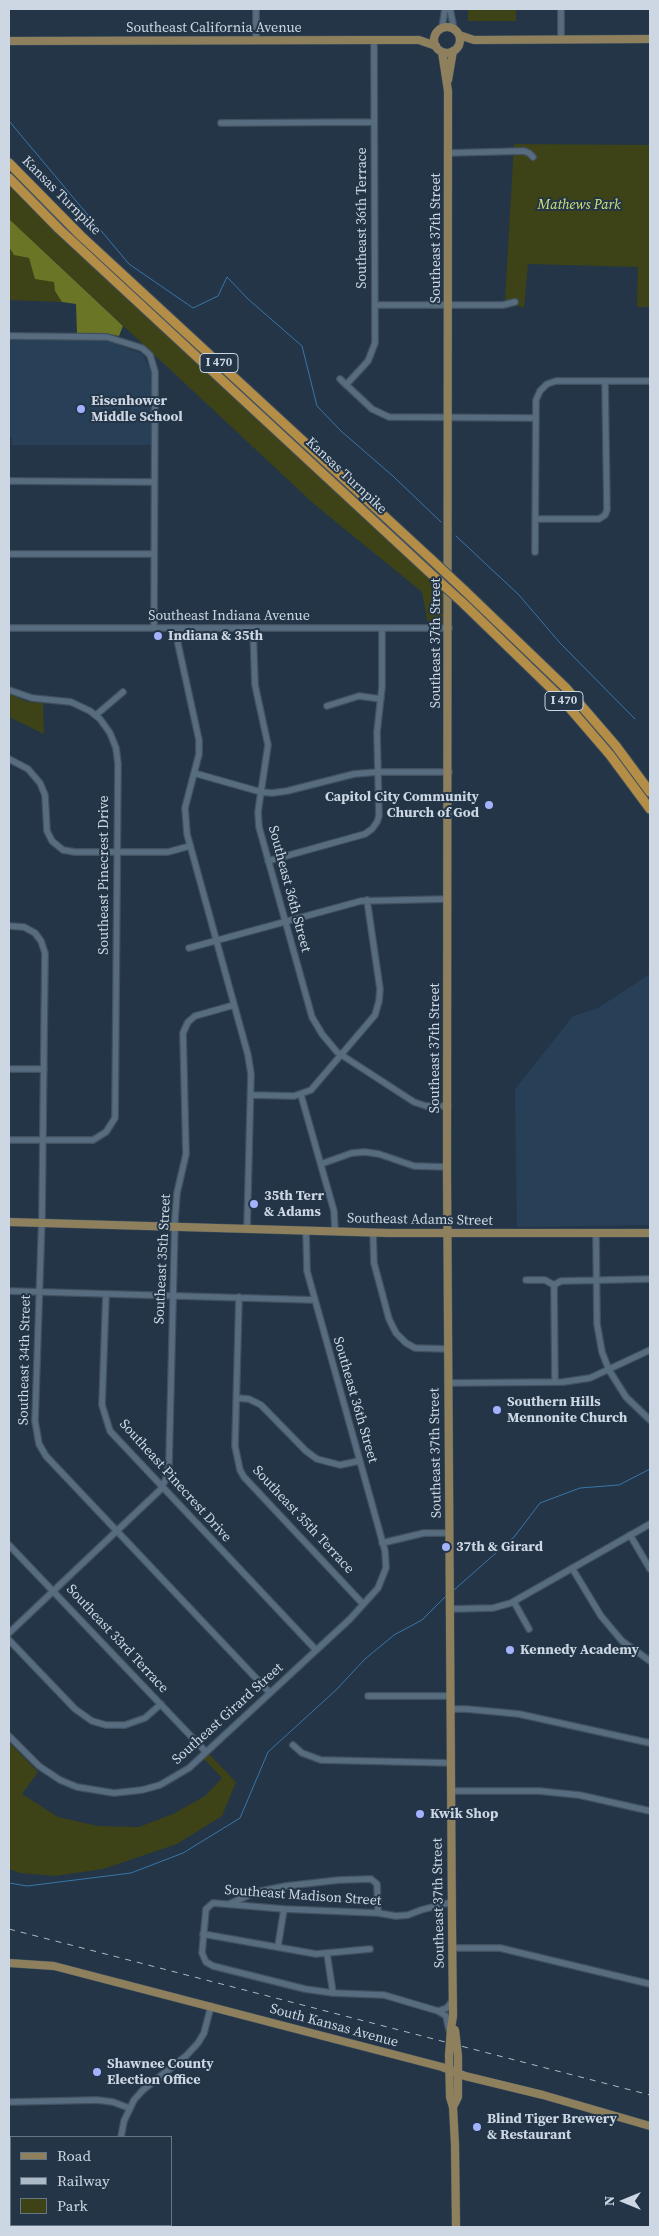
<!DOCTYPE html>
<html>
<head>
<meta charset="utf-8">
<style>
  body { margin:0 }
  #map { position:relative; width:659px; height:2236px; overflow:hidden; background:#233547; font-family:"Source Serif 4",serif }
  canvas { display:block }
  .frame { position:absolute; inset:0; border:10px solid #ccd7e3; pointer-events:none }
  .legend { position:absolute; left:10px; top:2136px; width:162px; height:90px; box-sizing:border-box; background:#233547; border:1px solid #677685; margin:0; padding:6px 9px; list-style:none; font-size:15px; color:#ccd7e3 }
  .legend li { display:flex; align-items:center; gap:10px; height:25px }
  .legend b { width:25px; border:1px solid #677685 }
  .north { position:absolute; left:599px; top:2176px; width:50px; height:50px; -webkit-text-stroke:4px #233547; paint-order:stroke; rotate:270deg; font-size:14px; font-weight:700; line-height:20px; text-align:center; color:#ccd7e3 }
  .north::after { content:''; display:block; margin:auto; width:18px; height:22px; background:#ccd7e3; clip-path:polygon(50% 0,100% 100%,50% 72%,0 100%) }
</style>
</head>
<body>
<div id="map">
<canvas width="659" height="2236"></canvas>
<div class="frame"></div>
<ul class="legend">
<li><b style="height:6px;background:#8f805d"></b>Road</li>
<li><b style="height:6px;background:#acb9c6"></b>Railway</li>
<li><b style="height:14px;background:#3d4316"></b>Park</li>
</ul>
<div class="north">N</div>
</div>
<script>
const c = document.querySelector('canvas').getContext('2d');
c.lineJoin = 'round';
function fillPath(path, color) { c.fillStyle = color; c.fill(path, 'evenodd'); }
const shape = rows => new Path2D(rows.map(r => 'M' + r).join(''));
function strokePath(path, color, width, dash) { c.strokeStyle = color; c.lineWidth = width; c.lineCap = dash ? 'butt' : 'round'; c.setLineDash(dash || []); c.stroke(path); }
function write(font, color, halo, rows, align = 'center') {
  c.font = font + ' "Source Serif 4",serif'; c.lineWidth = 4; c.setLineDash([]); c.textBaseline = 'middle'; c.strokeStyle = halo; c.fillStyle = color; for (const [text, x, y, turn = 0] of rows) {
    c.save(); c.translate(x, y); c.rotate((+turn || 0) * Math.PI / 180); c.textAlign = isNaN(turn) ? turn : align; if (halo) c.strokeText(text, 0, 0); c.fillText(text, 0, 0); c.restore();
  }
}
fillPath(shape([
  [9,339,106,340,142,354,152,372,153,445,12,445,12,438,9,438],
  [650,974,650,1225,517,1227,515,1089,573,1016,598,1008]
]), '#284057');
fillPath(shape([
  [468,9,516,9,516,21,468,21],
  [514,144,650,145,650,307,637,307,638,267,528,264,524,308,505,301],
  [9,185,59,236,445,591,444,624,428,624,422,592,314,504,9,219],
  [9,247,14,255,29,258,55,282,55,291,62,302,9,300],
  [9,694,28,702,43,703,44,734,9,717],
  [9,1742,38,1772,22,1794,58,1817,98,1826,139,1827,173,1814,205,1796,222,1778,203,1758,209,1754,236,1782,222,1816,177,1844,103,1869,55,1876,20,1873,9,1869]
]), '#3d4316');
fillPath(shape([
  [9,219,123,326,119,336,104,333,77,333,76,304,62,302,55,291,54,282,35,279,29,258,14,255,9,247]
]), '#6b7526');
strokePath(shape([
  [9,121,129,264,193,308,218,296,227,277,248,299,302,346,317,406,341,431,394,477,441,522],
  [456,536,519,595,560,643,635,719],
  [454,1590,514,1537,540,1503,580,1488,619,1485,650,1469],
  [9,1883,27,1886,131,1873,183,1853,240,1818,268,1752,336,1690,365,1659,394,1635,422,1620,447,1595]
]), '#3976aa', 1);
const minor = shape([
  [256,9,256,40],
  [450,9,454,29],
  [561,9,561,40],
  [442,28,445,9],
  [221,123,374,122],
  [448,153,524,151,529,153,533,157],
  [375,305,503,305,515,302],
  [9,336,107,337,142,348,150,355,155,372,154,628],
  [340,379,372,409,389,417,536,418],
  [346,385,368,361,375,343,374,40],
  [9,481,154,482],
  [536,519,599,519,605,515,607,510,605,381],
  [535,552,536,400,540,391,547,384,556,381,650,381],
  [9,554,154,554],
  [9,628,449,628],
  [177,628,178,644,199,740,199,754,185,808,187,834,248,1055,251,1074,247,1229],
  [253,628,255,685,268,745,258,812,259,827,312,1017,322,1034,337,1052,414,1102,426,1106,448,1106],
  [9,690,32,698,71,702,90,711,100,719,110,733,116,748,118,764,115,1118,106,1132,93,1140,9,1140],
  [327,706,359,696,381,699],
  [96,715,123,692],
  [9,759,28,769,40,783,45,795,47,831,52,841,63,850,75,852,168,852,190,846],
  [194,773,261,792,272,793,287,791,354,774,378,772,449,772],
  [268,861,365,834,372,829,377,822,379,816,377,732,382,687,382,628],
  [9,926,24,927,35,933,41,941,45,953,42,1215,35,1421,39,1444,46,1456,270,1693],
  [189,948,361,901,448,899],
  [9,1069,44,1069],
  [252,1095,294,1096,311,1090,375,1015,379,1001,380,989,367,900],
  [301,1095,334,1211,335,1231],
  [321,1164,352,1153,365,1152,379,1154,414,1166,447,1167],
  [373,1232,374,1263,389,1319,396,1333,406,1343,415,1348,448,1349],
  [596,1234,597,1324,602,1352,609,1370,626,1397,650,1420],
  [526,1280,545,1280,554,1285],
  [554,1285,561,1281,650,1279],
  [554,1285,555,1382],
  [9,1291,315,1300],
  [106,1294,102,1405,110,1431,316,1650],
  [239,1297,235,1446,240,1470,244,1477,363,1604],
  [448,1383,563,1382,590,1378,650,1350],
  [237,1398,249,1399,261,1405,306,1451,317,1459,340,1465,359,1461],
  [630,1535,650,1569],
  [382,1543,424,1533,450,1533],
  [9,1545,206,1752],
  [572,1568,601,1616,622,1641,650,1661],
  [514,1602,529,1629],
  [450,1609,493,1608,511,1603,650,1524],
  [9,1633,160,1490,166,1479,169,1463,175,1219,177,1193,186,1154,183,1033,188,1022,195,1016,234,1005],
  [9,1640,75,1709,92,1721,106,1725,125,1725,145,1718,161,1704],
  [368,1696,451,1696],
  [451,1709,466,1709,519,1714,650,1743],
  [9,1736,39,1766,60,1780,77,1787,114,1793,142,1790,160,1785,189,1768,350,1619,378,1588,386,1568,385,1551,307,1271,306,1230],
  [293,1745,302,1753,321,1760,451,1763],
  [452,1791,539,1791,579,1795,650,1811],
  [229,1904,256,1892,286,1886,339,1880,371,1879,377,1884,378,1913],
  [203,1934,316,1954,370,1949],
  [278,1946,284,1909],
  [452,1948,500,1948,650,1984],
  [327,1954,333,1993],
  [438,2011,447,2008,453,2000],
  [449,2030,446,2016,438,2011,384,1995,333,1993,305,1989,213,1966,206,1962,202,1953,206,1909,213,1903,284,1909,378,1913,396,1916,408,1915,421,1910,452,1902],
  [9,2102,97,2100,113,2102,129,2108],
  [121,2137,124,2121,134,2100,143,2090,186,2056,198,2043,204,2033,211,2006],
  [9,2194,11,2194],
  [121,2227,121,2225]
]);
const major = shape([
  '434 40a13 13 0 1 1 26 0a13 13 0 1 1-26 0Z',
  [459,35,474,40,650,39],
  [9,41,374,40,419,40,436,46],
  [442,52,448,91,447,1173,452,1926,453,2016,451,2029],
  [448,80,453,51],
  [9,1222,389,1233,650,1233],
  [9,1963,54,1966,442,2067,465,2076,543,2095,650,2126],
  [449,2055,450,2097,453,2107,455,2145,456,2227],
  [453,2107,458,2097,458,2056]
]);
const highway = shape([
  [9,163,81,236,432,560],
  [9,178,59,229,429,572],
  [464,590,566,688,616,746,650,792],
  [464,604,561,698,610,755,650,809]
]);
strokePath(minor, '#415160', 8);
strokePath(major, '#415160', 9);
strokePath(highway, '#415160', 11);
strokePath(minor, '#586c80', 5.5);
strokePath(major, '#8f805d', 8);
strokePath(highway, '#b48d46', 9);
strokePath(shape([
  [9,1929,650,2095]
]), '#acb9c6', 1, [6, 6]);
const majorBridge = shape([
  [455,2030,458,2056],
  [449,2055,451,2029]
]);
const highwayBridge = shape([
  [432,560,464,590],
  [429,572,464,604]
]);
strokePath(majorBridge, '#415160', 9, []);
strokePath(highwayBridge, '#415160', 11, []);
strokePath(majorBridge, '#8f805d', 8);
strokePath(highwayBridge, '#b48d46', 9);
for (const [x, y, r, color] of [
  [81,409,5,"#a3b2fd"],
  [158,636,5,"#a3b2fd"],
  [489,805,5,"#a3b2fd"],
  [254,1204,5,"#a3b2fd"],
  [497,1410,5,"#a3b2fd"],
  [446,1547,5,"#a3b2fd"],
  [510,1650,5,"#a3b2fd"],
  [420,1814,5,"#a3b2fd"],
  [97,2072,5,"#a3b2fd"],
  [477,2127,5,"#a3b2fd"]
]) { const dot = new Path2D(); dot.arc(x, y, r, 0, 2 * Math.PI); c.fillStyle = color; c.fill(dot); strokePath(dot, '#233547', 2); }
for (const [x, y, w] of [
  [219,363,38],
  [564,701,38]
]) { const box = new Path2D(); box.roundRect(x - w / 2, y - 9.5, w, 19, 4); c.fillStyle = '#233547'; c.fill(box); strokePath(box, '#ccd7e3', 1); }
write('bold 12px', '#ccd7e3', null, [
  ["I 470",219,363],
  ["I 470",564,701]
]);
write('14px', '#ccd7e3', '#233547', [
  ["Southeast California Avenue",214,28],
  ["Kansas Turnpike",61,196,45],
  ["Southeast 36th Terrace",362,218,-90],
  ["Southeast 37th Street",436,238,-90],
  ["Kansas Turnpike",346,476,43],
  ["Southeast Indiana Avenue",229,616],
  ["Southeast 37th Street",436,643,-90],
  ["Southeast Pinecrest Drive",104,875,-90],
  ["Southeast 36th Street",289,889,75],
  ["Southeast 37th Street",435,1048,-90],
  ["Southeast Adams Street",420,1220,1],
  ["Southeast 35th Street",163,1259,-87],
  ["Southeast 34th Street",25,1360,-89],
  ["Southeast 36th Street",355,1400,74],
  ["Southeast 37th Street",436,1453,-91],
  ["Southeast Pinecrest Drive",175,1481,48],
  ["Southeast 35th Terrace",303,1520,47],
  ["Southeast 33rd Terrace",117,1639,47],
  ["Southeast Girard Street",228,1714,-42],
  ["Southeast Madison Street",303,1896,4],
  ["Southeast 37th Street",439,1903,-91],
  ["South Kansas Avenue",334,2026,15]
]);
write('italic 14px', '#d4e379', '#233547', [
  ["Mathews Park",579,205]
]);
write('bold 14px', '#ccd7e3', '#233547', [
  ["Eisenhower",91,401],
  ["Middle School",91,417],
  ["Indiana & 35th",168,636],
  ["Capitol City Community",479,797,"right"],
  ["Church of God",479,813,"right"],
  ["35th Terr",264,1196],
  ["& Adams",264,1212],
  ["Southern Hills",507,1402],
  ["Mennonite Church",507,1418],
  ["37th & Girard",456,1547],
  ["Kennedy Academy",520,1650],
  ["Kwik Shop",430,1814],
  ["Shawnee County",107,2064],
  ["Election Office",107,2080],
  ["Blind Tiger Brewery",487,2119],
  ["& Restaurant",487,2135]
], 'left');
</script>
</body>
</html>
